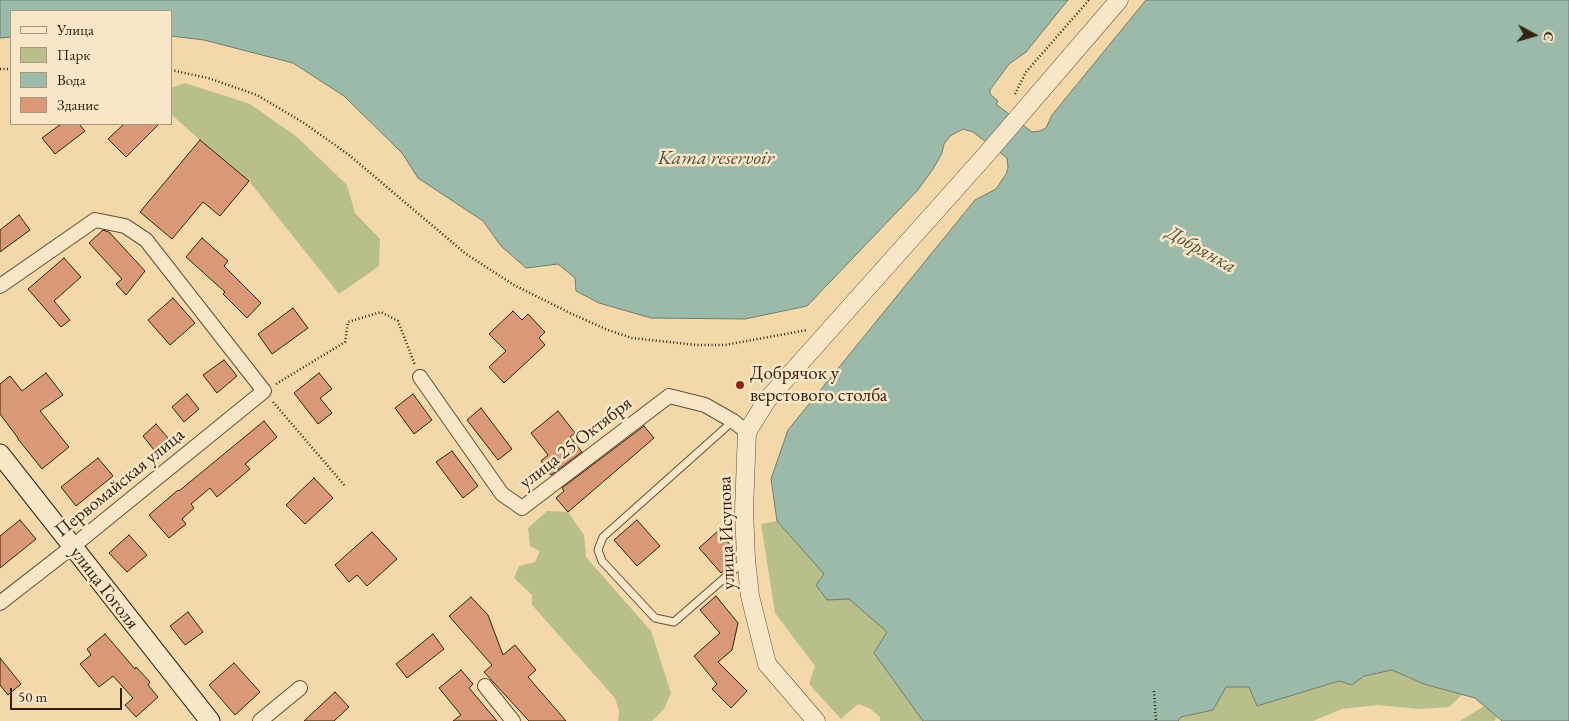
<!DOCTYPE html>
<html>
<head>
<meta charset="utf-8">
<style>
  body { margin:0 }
  #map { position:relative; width:1569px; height:721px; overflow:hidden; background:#f3d8aa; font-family:"EB Garamond",serif }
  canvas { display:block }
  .legend { position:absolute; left:10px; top:10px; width:162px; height:115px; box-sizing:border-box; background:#f7e6c8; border:1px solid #a9987e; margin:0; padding:6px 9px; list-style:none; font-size:15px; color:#34220e }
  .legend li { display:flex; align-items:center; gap:10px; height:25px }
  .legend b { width:25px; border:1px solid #a9987e }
  .north { position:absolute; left:1509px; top:10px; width:50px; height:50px; -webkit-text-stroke:4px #f7e6c8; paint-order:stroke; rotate:96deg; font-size:14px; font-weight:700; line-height:20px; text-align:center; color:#34220e }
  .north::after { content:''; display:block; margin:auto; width:18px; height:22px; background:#34220e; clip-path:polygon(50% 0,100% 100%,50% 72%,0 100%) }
  .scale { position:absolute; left:10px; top:688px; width:112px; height:22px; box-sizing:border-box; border:2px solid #34220e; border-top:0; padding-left:6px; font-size:15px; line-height:18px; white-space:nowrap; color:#34220e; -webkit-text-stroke:4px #f7e6c8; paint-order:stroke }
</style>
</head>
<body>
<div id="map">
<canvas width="1569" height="721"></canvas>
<ul class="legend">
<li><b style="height:6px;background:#f7e6c8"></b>Улица</li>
<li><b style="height:14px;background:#b8bf8b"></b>Парк</li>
<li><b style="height:14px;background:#9bbaa9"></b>Вода</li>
<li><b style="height:14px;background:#d99976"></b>Здание</li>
</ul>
<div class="north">С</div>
<div class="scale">50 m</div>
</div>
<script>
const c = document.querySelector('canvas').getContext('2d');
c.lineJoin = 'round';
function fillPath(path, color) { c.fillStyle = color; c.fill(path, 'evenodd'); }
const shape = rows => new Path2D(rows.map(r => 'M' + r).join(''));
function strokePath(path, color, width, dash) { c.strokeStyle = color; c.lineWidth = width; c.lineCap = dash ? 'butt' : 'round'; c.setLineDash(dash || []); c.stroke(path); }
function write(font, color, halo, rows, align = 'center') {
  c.font = font + ' "EB Garamond",serif'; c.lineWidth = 5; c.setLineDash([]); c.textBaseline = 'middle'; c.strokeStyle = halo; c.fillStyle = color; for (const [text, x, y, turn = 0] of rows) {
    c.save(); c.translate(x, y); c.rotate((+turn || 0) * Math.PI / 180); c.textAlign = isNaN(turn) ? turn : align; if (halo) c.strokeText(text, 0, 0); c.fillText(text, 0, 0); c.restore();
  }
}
fillPath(shape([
  [185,83,250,104,297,137,347,185,355,213,380,239,379,266,339,294,249,181,200,140,171,114,171,88],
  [547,511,568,512,584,535,586,557,651,631,671,693,664,709,652,721,618,721,619,711,615,698,532,605,532,595,514,578,519,566,535,562,540,551,530,546,528,528],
  [777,521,825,574,816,585,849,599,887,632,874,653,923,721,880,721,880,717,869,708,858,704,841,719,809,684,815,666,775,613,761,524],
  [1392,670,1424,684,1463,694,1449,707,1419,709,1377,705,1342,709,1313,721,1178,721,1181,717,1213,710,1226,687,1249,687,1257,706,1339,681,1352,685,1364,676],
  [1484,706,1497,717,1494,721,1460,721]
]), '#b8bf8b');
const water = shape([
  [0,0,1068,0,1026,52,1009,64,990,90,990,94,998,101,996,104,1032,132,1040,131,1046,128,1052,115,1146,0,1569,0,1569,721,1502,721,1475,698,1424,684,1392,670,1364,676,1352,685,1339,681,1257,706,1249,687,1226,687,1213,710,1181,717,1178,721,923,721,874,653,887,632,849,599,827,600,816,585,824,574,777,521,771,479,788,430,975,200,996,189,1006,174,1008,168,1007,158,973,132,963,129,950,136,944,144,942,153,933,169,917,191,807,306,745,319,651,318,599,303,576,291,575,278,558,264,526,268,501,246,483,221,418,178,402,153,344,96,293,63,204,40,171,36,171,11,11,11,11,37,0,38,0,0]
]);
fillPath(water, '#9bbaa9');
strokePath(water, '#727d6b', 1);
const building = shape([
  [61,124,79,124,85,131,55,154,42,138,61,124],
  [124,124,159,124,126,157,108,139,124,124],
  [200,140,249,181,220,216,203,202,172,239,140,212,200,140],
  [19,215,30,230,0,252,0,230,19,215],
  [103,230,109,232,145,271,126,295,116,284,122,279,89,243,103,230],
  [202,238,228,261,224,266,261,303,247,318,223,294,225,292,186,257,202,238],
  [64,258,81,277,54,301,70,320,61,327,28,289,64,258],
  [173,298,195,323,170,345,148,320,173,298],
  [293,308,308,328,272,354,258,334,293,308],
  [513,311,522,320,528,314,545,332,539,338,545,345,504,383,489,367,506,351,489,334,513,311],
  [224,360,237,376,217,393,203,375,224,360],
  [46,373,63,395,40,411,69,447,42,469,18,439,18,438,0,414,0,384,10,376,22,391,46,373],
  [319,373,332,389,320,398,332,413,318,424,294,393,319,373],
  [187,394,199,409,184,422,172,407,187,394],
  [413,394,432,420,414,434,395,408,413,394],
  [481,408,512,449,498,460,467,420,481,408],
  [558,411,575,433,570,437,582,452,551,475,541,461,548,455,531,433,558,411],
  [264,421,277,437,245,464,250,469,217,497,210,488,191,504,194,508,182,519,186,524,169,538,149,515,178,490,179,491,264,421],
  [156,424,168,438,154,450,143,436,156,424],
  [644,426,654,438,568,512,556,498,564,491,562,488,644,426],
  [452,451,478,486,463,498,436,462,452,451],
  [98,458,113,476,76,506,61,487,98,458],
  [314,478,333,498,305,524,286,505,314,478],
  [20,520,36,539,0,568,0,536,20,520],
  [637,520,660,546,637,566,614,540,637,520],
  [718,531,735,550,735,560,721,573,699,548,718,531],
  [372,532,397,559,367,586,357,575,349,582,335,565,372,532],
  [129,535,147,555,127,572,109,553,129,535],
  [716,596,738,623,732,650,718,662,747,691,731,708,712,689,717,684,694,656,720,633,700,610,716,596],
  [471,597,488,615,503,655,515,645,536,670,528,677,566,721,529,721,484,672,492,665,449,616,471,597],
  [188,612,203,632,185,645,170,626,188,612],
  [105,634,135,669,136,667,150,682,148,685,158,697,136,717,125,705,133,698,113,676,99,687,80,664,91,655,87,649,105,634],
  [433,634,444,649,407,678,396,664,433,634],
  [0,658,21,684,8,695,0,685,0,658],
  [234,663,260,692,235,715,209,685,234,663],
  [461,670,473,684,469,688,497,721,453,721,461,715,439,688,461,670],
  [335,692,349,707,334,721,304,721,335,692]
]);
fillPath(building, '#d99976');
strokePath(building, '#34220e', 1);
const service = shape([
  [733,421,603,537,598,550,602,561,655,618,674,622,744,561]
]);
const minor = shape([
  [0,286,95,220,125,226,146,240,264,391,72,547,0,603],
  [420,377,502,494,522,508,669,396,705,405,733,421,747,432],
  [485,686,513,721],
  [260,721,300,688]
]);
const tertiary = shape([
  [816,721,767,664,750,596,746,559,744,510,747,432,767,400,984,157,1119,0]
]);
const secondary = shape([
  [0,454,210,721]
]);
strokePath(service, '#645035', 9);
strokePath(minor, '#645035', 16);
strokePath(tertiary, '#645035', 19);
strokePath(secondary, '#34220e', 21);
strokePath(shape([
  [0,69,11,69],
  [171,70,208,78,257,95,304,123,349,155,466,254,514,285,570,313,608,330,632,338,697,345,725,345,807,330],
  [1015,94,1026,72,1089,0],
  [276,384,345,342,348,322,381,312,398,321,415,365],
  [273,402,345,486],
  [1154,691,1156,721]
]), '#34220e', 2.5, [1, 2.5]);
strokePath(service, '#f7e6c8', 7);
strokePath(minor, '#f7e6c8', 14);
strokePath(tertiary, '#f7e6c8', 18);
strokePath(secondary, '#f7e6c8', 19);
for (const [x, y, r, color] of [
  [740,385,5,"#8f2418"]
]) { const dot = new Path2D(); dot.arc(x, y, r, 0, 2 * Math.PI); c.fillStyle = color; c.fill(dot); strokePath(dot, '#f7e6c8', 2); }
write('19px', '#34220e', '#f7e6c8', [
  ["Добрячок у",750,374],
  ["верстового столба",750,396]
], 'left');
write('19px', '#34220e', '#f7e6c8', [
  ["улица 25 Октября",576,443,-38],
  ["Первомайская улица",120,483,-39],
  ["улица Исупова",727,533,-92],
  ["улица Гоголя",104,588,52]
]);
write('italic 20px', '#53503c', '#f7e6c8', [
  ["Kama reservoir",716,159],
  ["Добрянка",1201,250,29]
]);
</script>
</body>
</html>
